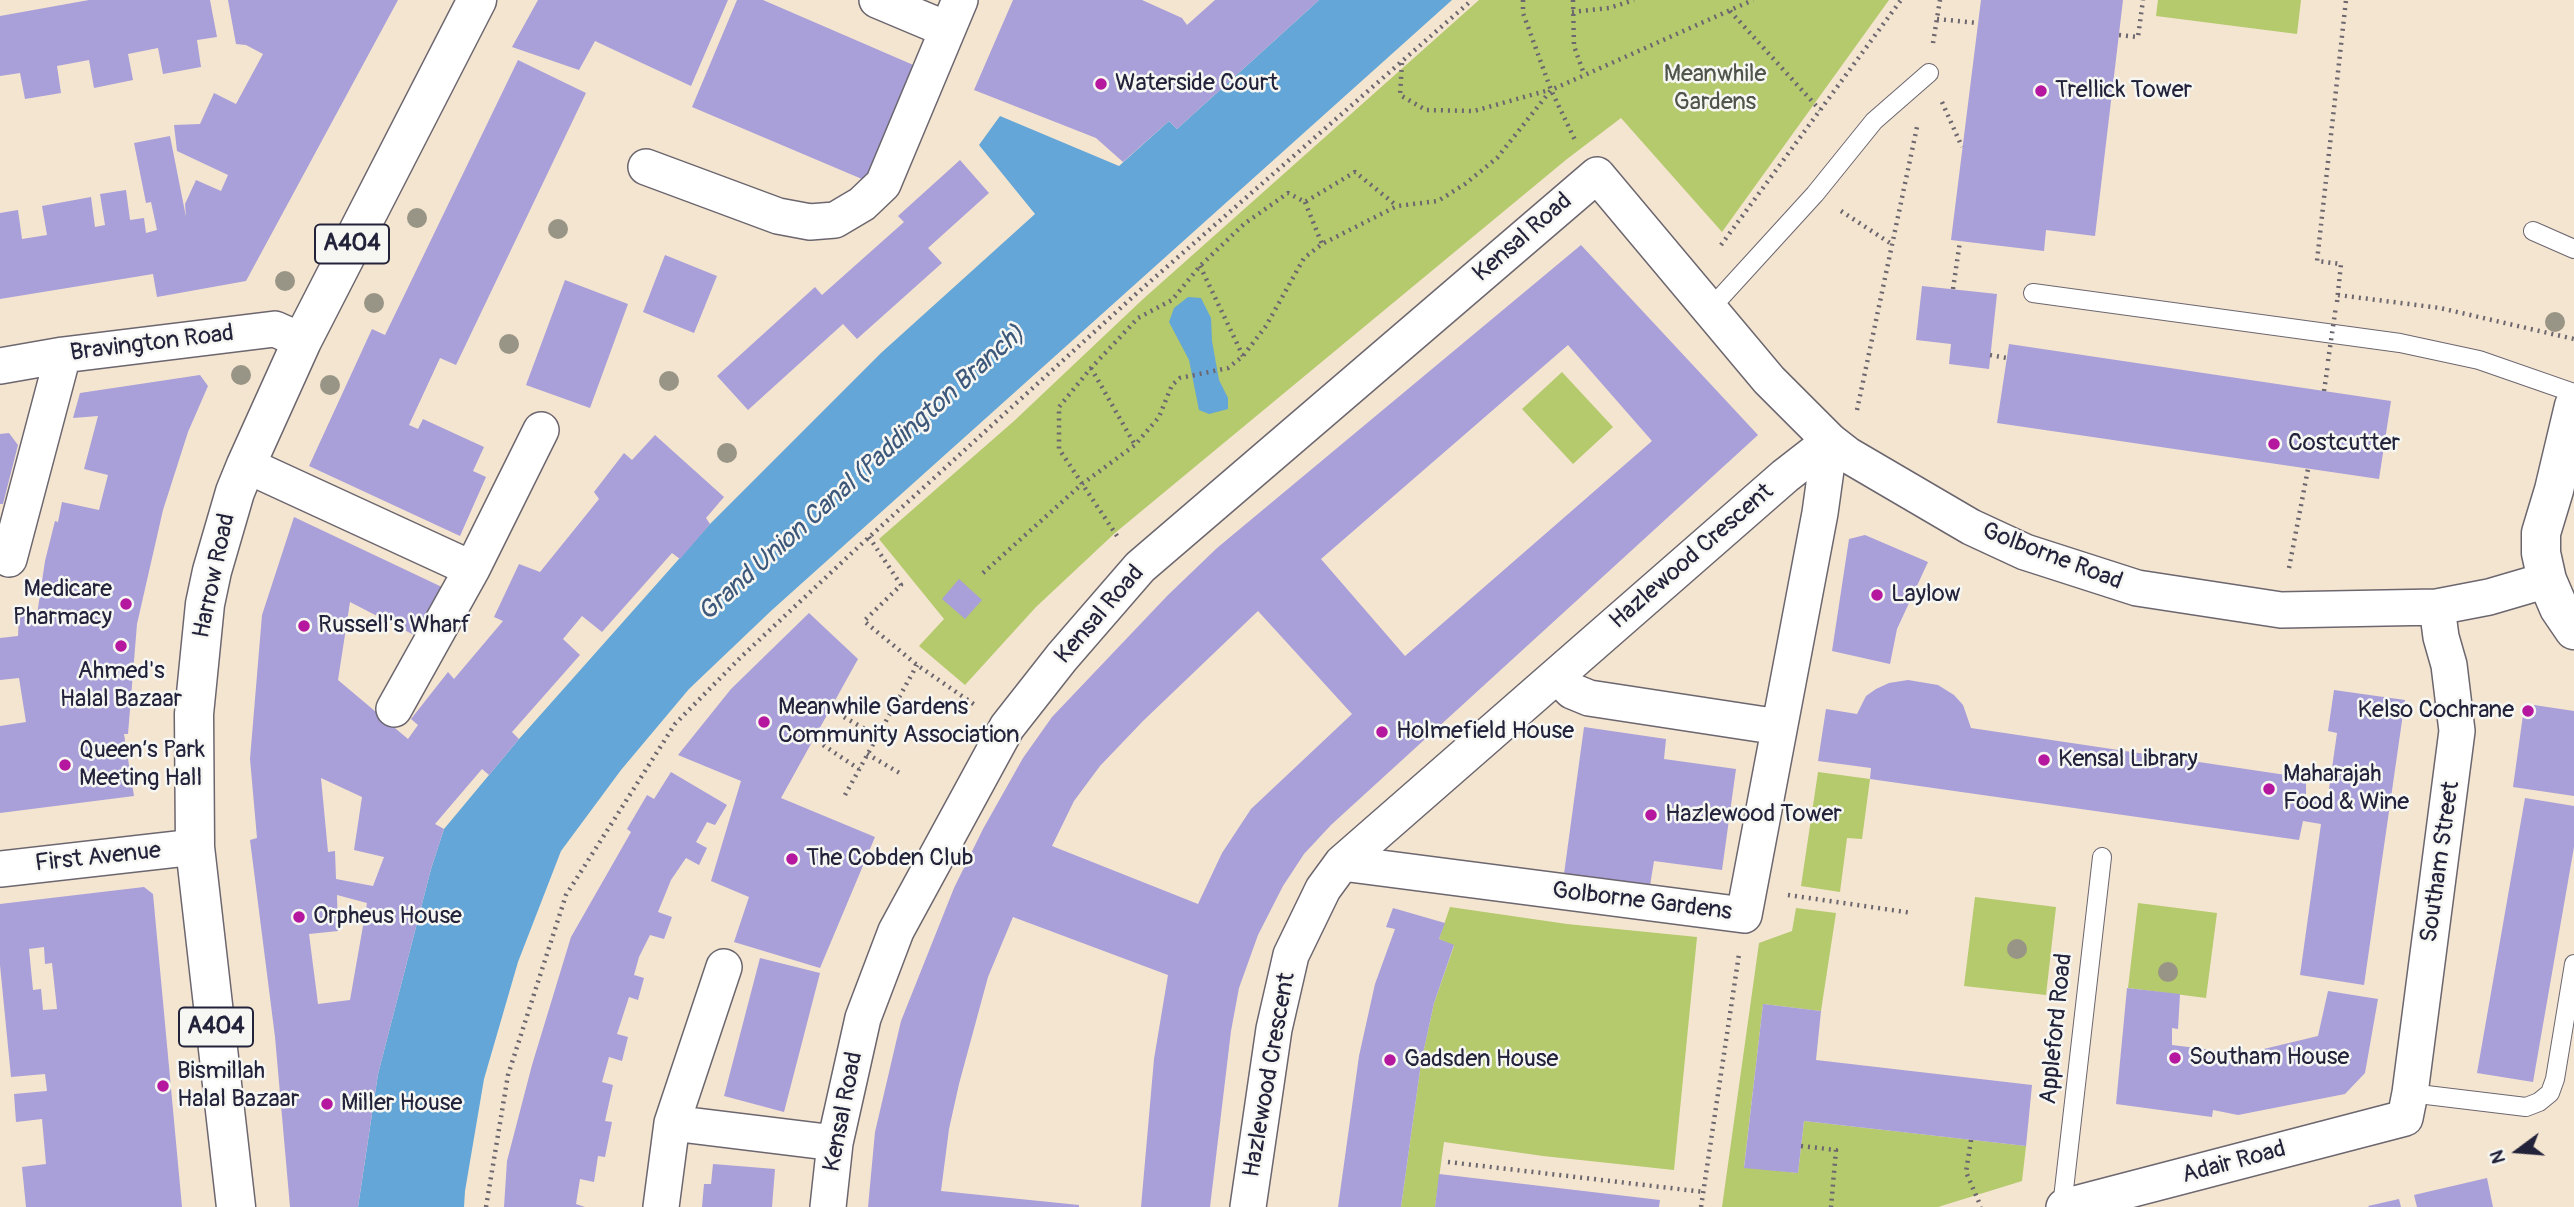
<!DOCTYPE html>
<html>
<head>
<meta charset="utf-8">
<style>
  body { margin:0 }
  #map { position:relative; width:2574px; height:1207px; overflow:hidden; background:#f4e5d0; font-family:Pangolin,sans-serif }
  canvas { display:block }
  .north { position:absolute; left:2483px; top:1116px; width:70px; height:70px; -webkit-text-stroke:5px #f6f6f2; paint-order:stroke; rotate:254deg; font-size:19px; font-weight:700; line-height:28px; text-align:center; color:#22223b }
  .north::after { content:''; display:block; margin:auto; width:24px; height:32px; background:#22223b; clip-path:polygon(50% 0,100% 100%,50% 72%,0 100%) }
</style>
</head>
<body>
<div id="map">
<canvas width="2574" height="1207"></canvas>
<div class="north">N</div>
</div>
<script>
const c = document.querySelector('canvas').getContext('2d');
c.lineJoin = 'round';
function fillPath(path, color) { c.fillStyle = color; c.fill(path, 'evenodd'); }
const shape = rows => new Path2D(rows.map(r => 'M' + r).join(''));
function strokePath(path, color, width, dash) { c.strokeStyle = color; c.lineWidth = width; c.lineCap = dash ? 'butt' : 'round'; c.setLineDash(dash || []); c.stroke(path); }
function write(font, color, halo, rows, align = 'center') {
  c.font = font + ' Pangolin,sans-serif'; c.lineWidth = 5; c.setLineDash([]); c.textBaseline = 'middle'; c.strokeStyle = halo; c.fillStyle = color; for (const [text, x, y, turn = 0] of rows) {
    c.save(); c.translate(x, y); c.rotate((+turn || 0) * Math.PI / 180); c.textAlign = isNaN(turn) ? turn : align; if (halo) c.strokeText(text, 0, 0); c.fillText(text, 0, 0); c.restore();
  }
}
fillPath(shape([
  [1479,0,1889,0,1722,232,1621,118,1567,159,1115,533,1036,607,965,685,919,646,944,619,879,539,1014,421,1142,300],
  [2158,0,2301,0,2297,34,2156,16],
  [1562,372,1613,427,1573,464,1522,409],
  [1818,772,1870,779,1862,839,1847,838,1840,892,1801,886],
  [1975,897,2056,907,2046,995,1964,986],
  [2138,903,2217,913,2206,998,2128,988],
  [1450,907,1567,924,1697,937,1674,1170,1543,1156,1444,1142,1435,1207,1401,1207,1421,1063,1434,1003,1454,946,1439,939],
  [1796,908,1836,913,1821,1011,1763,1004,1744,1167,1798,1173,1804,1121,2026,1146,2022,1181,1938,1207,1722,1207,1759,943,1792,931]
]), '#b5c96d');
fillPath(shape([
  [1319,0,1452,0,772,610,689,689,621,770,561,851,518,962,484,1079,465,1191,464,1207,358,1207,378,1074,431,869,444,829,519,739,710,524,881,353,1035,214,979,145,1000,116,1119,166,1169,121,1177,129],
  [1188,297,1201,298,1211,318,1212,341,1219,380,1228,398,1228,409,1209,414,1199,410,1189,360,1169,322,1174,308]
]), '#63a6d7');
fillPath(shape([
  [89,0,210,0,217,37,197,40,201,67,163,74,158,48,128,54,133,80,94,88,89,60,57,66,61,93,25,99,20,73,0,76,0,16],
  [228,0,398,0,246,281,157,297,153,274,0,299,0,213,18,210,22,239,47,235,42,206,91,197,95,227,105,225,100,194,126,190,130,220,144,218,146,233,157,230,151,202,146,203,134,143,170,136,186,217,185,204,196,180,221,191,228,175,177,151,174,125,200,124,214,93,236,104,263,54,246,45,236,44],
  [538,0,728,0,691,86,595,41,579,70,512,47],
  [737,0,763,0,918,67,869,182,692,107],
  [1013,0,1142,0,1182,18,1187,25,1215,0,1319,0,1177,129,1169,121,1123,162,1096,138,974,90],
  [1981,0,2123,0,2095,236,2046,230,2044,251,1951,240],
  [518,60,586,93,456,365,440,358,409,425,418,429,423,419,484,447,473,471,486,477,460,536,309,466,372,329,385,335],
  [960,160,989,193,928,248,942,263,857,339,843,324,748,410,717,376,815,287,822,295,904,222,898,216],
  [1581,245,1758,435,1331,825,1304,854,1283,886,1258,935,1239,988,1231,1031,1210,1207,1141,1207,1154,1059,1168,975,1013,917,988,977,959,1084,949,1129,941,1191,1079,1205,1079,1207,868,1207,875,1132,901,1021,954,888,983,829,1023,758,1052,717,1168,595,1217,548],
  [1568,345,1652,441,1405,656,1321,559],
  [1258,611,1352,714,1251,809,1222,853,1198,904,1052,846,1074,801,1100,766,1143,721],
  [665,255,717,276,694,333,643,312],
  [565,280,628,304,590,408,526,385],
  [1922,286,1997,294,1989,369,1949,364,1951,344,1916,340],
  [2009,344,2391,401,2379,479,1997,423],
  [200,375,208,386,188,432,163,510,137,624,128,734,124,734,134,796,0,813,0,726,26,722,19,678,0,680,0,638,18,636,19,614,37,615,45,561,55,521,58,522,62,502,99,510,108,475,84,469,98,416,73,418,80,393],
  [9,433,18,445,3,504,0,504,0,434],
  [655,435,724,497,706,518,710,524,680,559,672,553,602,632,582,616,563,639,580,655,512,732,519,739,489,775,482,769,435,824,444,829,431,869,378,1074,358,1207,290,1207,275,1037,250,840,257,838,250,759,262,615,294,517,444,588,416,636,350,602,338,680,408,739,418,725,411,719,448,672,454,679,503,621,494,617,519,564,540,572,599,499,594,492,624,453,632,460],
  [321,778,362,797,354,850,384,857,373,886,336,879,335,851,328,852],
  [337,895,367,903,350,1000,318,1004,309,934,338,931],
  [1865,535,1928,562,1897,629,1890,664,1832,651,1849,539],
  [959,579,982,600,965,619,942,599],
  [809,613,858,659,781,798,875,837,820,968,734,942,749,897,711,881,741,781,678,755,731,689],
  [1908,680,1938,685,1954,695,1963,705,1971,728,2306,778,2306,800,2327,803,2337,733,2328,731,2334,690,2405,700,2364,985,2300,975,2321,824,2303,821,2299,840,1870,779,1871,768,1818,761,1826,709,1857,714,1866,696,1876,689,1889,683],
  [2534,705,2574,711,2574,796,2513,787,2523,715],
  [1584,727,1666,739,1664,759,1736,769,1722,870,1654,861,1650,886,1564,874],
  [671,772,727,805,715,825,707,822,696,842,707,848,699,865,686,858,671,880,658,912,672,917,664,939,650,935,639,957,634,975,644,978,638,1000,629,997,617,1034,628,1037,622,1061,609,1057,602,1082,613,1085,605,1121,612,1122,605,1157,598,1156,594,1182,580,1179,576,1204,585,1207,504,1207,507,1161,532,1065,571,937,631,832,627,829,647,795,654,799],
  [2525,798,2574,806,2574,847,2533,1082,2477,1073],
  [144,887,153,894,182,1207,26,1207,22,1167,46,1164,42,1119,16,1122,14,1094,47,1091,45,1074,11,1077,0,965,0,904],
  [44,947,45,964,52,963,57,1009,43,1010,41,989,33,990,29,949],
  [1393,908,1445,923,1439,939,1454,945,1434,1003,1421,1063,1401,1207,1338,1207,1359,1056,1375,984,1395,929,1386,927],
  [760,958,820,973,784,1112,724,1096],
  [2127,988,2180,994,2178,1029,2172,1028,2172,1045,2229,1052,2231,1065,2247,1062,2247,1053,2318,1036,2328,991,2378,999,2365,1073,2345,1094,2238,1115,2213,1110,2212,1117,2116,1104],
  [1763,1004,1821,1011,1816,1060,2032,1085,2026,1146,1804,1121,1798,1173,1744,1168],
  [713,1164,775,1169,772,1207,702,1207,704,1184,711,1184],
  [1439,1174,1660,1200,1659,1207,1435,1207],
  [2487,1178,2493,1207,2417,1207,2414,1195],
  [2399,1199,2401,1207,2369,1207,2368,1206]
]), '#a99fd9');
const service = shape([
  [2533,231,2574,249],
  [2033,293,2400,343,2479,360,2574,393],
  [1710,309,1815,194,1874,121,1929,73],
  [2410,1093,2526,1107,2539,1102,2550,1093,2555,1079,2574,964],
  [2062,1207,2102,857]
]);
const minor = shape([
  [877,0,946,29],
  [646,167,778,216,810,222,835,220,862,204,883,184,960,0],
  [0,366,63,355,275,329,302,341],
  [246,465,472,569,394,709],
  [9,559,63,355],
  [472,569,541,430],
  [1557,676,1572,691,1589,698,1779,727],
  [1342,863,1744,915,1820,513,1830,441],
  [0,869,195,847],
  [672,1123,835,1143],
  [661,1207,672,1123,724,967],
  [828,1207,835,1143,863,1018,896,931,1007,727,1062,657,1140,567,1597,175,1769,380,1830,441,1848,455,1971,527,2025,552,2137,588,2281,610,2437,607,2489,597,2547,580],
  [1248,1207,1274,1029,1291,955,1323,889,1342,863,1785,476,1830,441],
  [2064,1207,2405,1118,2410,1093,2457,731,2449,665,2441,637,2437,607]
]);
const tertiary = shape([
  [2574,406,2554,490,2541,533,2541,553,2547,580,2559,608,2574,630]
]);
const primary = shape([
  [236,1207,195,847,194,714,205,604,212,571,235,492,246,465,302,341,477,0]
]);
strokePath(service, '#6c666f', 20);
strokePath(minor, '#6c666f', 38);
strokePath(tertiary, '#6c666f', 41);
strokePath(primary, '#6c666f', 41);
strokePath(shape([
  [1523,0,1523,13,1551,90,1576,142],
  [1573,0,1574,46,1584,74],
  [1730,11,1820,110],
  [1572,12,1609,8,1634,0],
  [1937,19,1978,23],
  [2119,35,2138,37,2143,0],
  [1933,43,1940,0],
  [1402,63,1400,95,1426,110,1474,111,1549,90],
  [1942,102,1962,147],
  [1305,202,1322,244],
  [1841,211,1893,245],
  [1721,245,1901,0],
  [1200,266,1243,356],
  [1953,289,1960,241],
  [2338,295,2440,308,2574,339],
  [2337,302,2341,264,2317,261,2346,0],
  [1990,355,2007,358],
  [1091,368,1135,445],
  [2324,391,2328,364],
  [1857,410,1917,127],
  [1117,536,1059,449,1059,407,1091,368,1138,318,1172,300,1200,266,1244,224,1288,193,1305,202,1355,172,1397,206],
  [869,537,901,585,864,621,917,665,975,705],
  [2289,568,2308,469],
  [983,573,1082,484,1135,445,1159,417,1172,385,1180,378,1228,368,1243,356,1266,326,1304,258,1322,244,1397,206,1438,201,1465,184,1497,158,1551,90,1753,0],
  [844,717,877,736],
  [823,745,859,769],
  [867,754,903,775],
  [845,795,917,665],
  [1788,895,1912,913],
  [1971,1140,1966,1172,1981,1207],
  [1801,1146,1836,1150,1831,1207],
  [1448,1162,1704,1192],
  [486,1207,508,1075,566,895,675,724,741,657,855,550,1137,293,1472,0],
  [1701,1207,1739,954]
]), '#6c666f', 4.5, [2, 5]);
strokePath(service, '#fff', 18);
strokePath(minor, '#fff', 35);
strokePath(tertiary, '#fff', 38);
strokePath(primary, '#fff', 38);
strokePath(shape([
  [2328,361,2336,306]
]), '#6c666f', 4.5, [2, 5]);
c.fillStyle = '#999586';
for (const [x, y] of [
  [417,218],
  [558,229],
  [285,281],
  [374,303],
  [2555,322],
  [509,344],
  [241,375],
  [669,381],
  [330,385],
  [727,453],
  [2017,949],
  [2168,972]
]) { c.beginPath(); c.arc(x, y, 10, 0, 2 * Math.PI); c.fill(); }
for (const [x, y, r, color] of [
  [1101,84,7,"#b5179e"],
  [2041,91,7,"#b5179e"],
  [2274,444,7,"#b5179e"],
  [1877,595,7,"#b5179e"],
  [126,604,7,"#b5179e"],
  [304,626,7,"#b5179e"],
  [121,646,7,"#b5179e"],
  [2528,711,7,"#b5179e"],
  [764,722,7,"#b5179e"],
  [1382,732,7,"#b5179e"],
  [2044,760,7,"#b5179e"],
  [65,765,7,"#b5179e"],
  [2269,789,7,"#b5179e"],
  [1651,815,7,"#b5179e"],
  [792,859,7,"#b5179e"],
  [299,917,7,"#b5179e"],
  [2175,1058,7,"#b5179e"],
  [1390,1060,7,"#b5179e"],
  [163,1086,7,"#b5179e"],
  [327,1104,7,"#b5179e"]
]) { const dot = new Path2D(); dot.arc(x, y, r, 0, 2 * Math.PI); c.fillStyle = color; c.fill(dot); strokePath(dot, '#f6f6f2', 2.5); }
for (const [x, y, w] of [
  [352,244,74],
  [216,1027,74]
]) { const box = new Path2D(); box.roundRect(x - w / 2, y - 19.5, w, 39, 5); c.fillStyle = '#f6f6f2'; c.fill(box); strokePath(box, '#22223b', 2); }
write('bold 23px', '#22223b', null, [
  ["A404",352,244],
  ["A404",216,1027]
]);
write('24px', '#4e544a', '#f6f6f2', [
  ["Meanwhile",1715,75],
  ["Gardens",1715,103]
]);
write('24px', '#22223b', '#f6f6f2', [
  ["Waterside Court",1115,84],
  ["Trellick Tower",2055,91],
  ["Costcutter",2288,444],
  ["Medicare",112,590,"right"],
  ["Pharmacy",112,618,"right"],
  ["Laylow",1891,595],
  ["Russell's Wharf",318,626],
  ["Ahmed's",121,672,"center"],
  ["Halal Bazaar",121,700,"center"],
  ["Meanwhile Gardens",778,708],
  ["Community Association",778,736],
  ["Kelso Cochrane",2514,711,"right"],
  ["Holmefield House",1396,732],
  ["Queen’s Park",79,751],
  ["Meeting Hall",79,779],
  ["Kensal Library",2058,760],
  ["Maharajah",2283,775],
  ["Food & Wine",2283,803],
  ["Hazlewood Tower",1665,815],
  ["The Cobden Club",806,859],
  ["Orpheus House",313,917],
  ["Southam House",2189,1058],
  ["Gadsden House",1404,1060],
  ["Bismillah",177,1072],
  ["Halal Bazaar",177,1100],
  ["Miller House",341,1104]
], 'left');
write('24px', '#22223b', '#f6f6f2', [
  ["Kensal Road",1523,238,-41],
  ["Bravington Road",152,344,-7],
  ["Hazlewood Crescent",1692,557,-41],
  ["Golborne Road",2052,557,21],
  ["Harrow Road",215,576,-78],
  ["Kensal Road",1100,615,-49],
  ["First Avenue",98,858,-6],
  ["Southam Street",2441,862,-82],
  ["Golborne Gardens",1642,902,7],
  ["Appleford Road",2057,1029,-84],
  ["Hazlewood Crescent",1270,1075,-80],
  ["Kensal Road",844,1112,-79],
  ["Adair Road",2234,1163,-15]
]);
write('italic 26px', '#3c5779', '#f6f6f2', [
  ["Grand Union Canal (Paddington Branch)",862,474,-42]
]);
</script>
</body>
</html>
